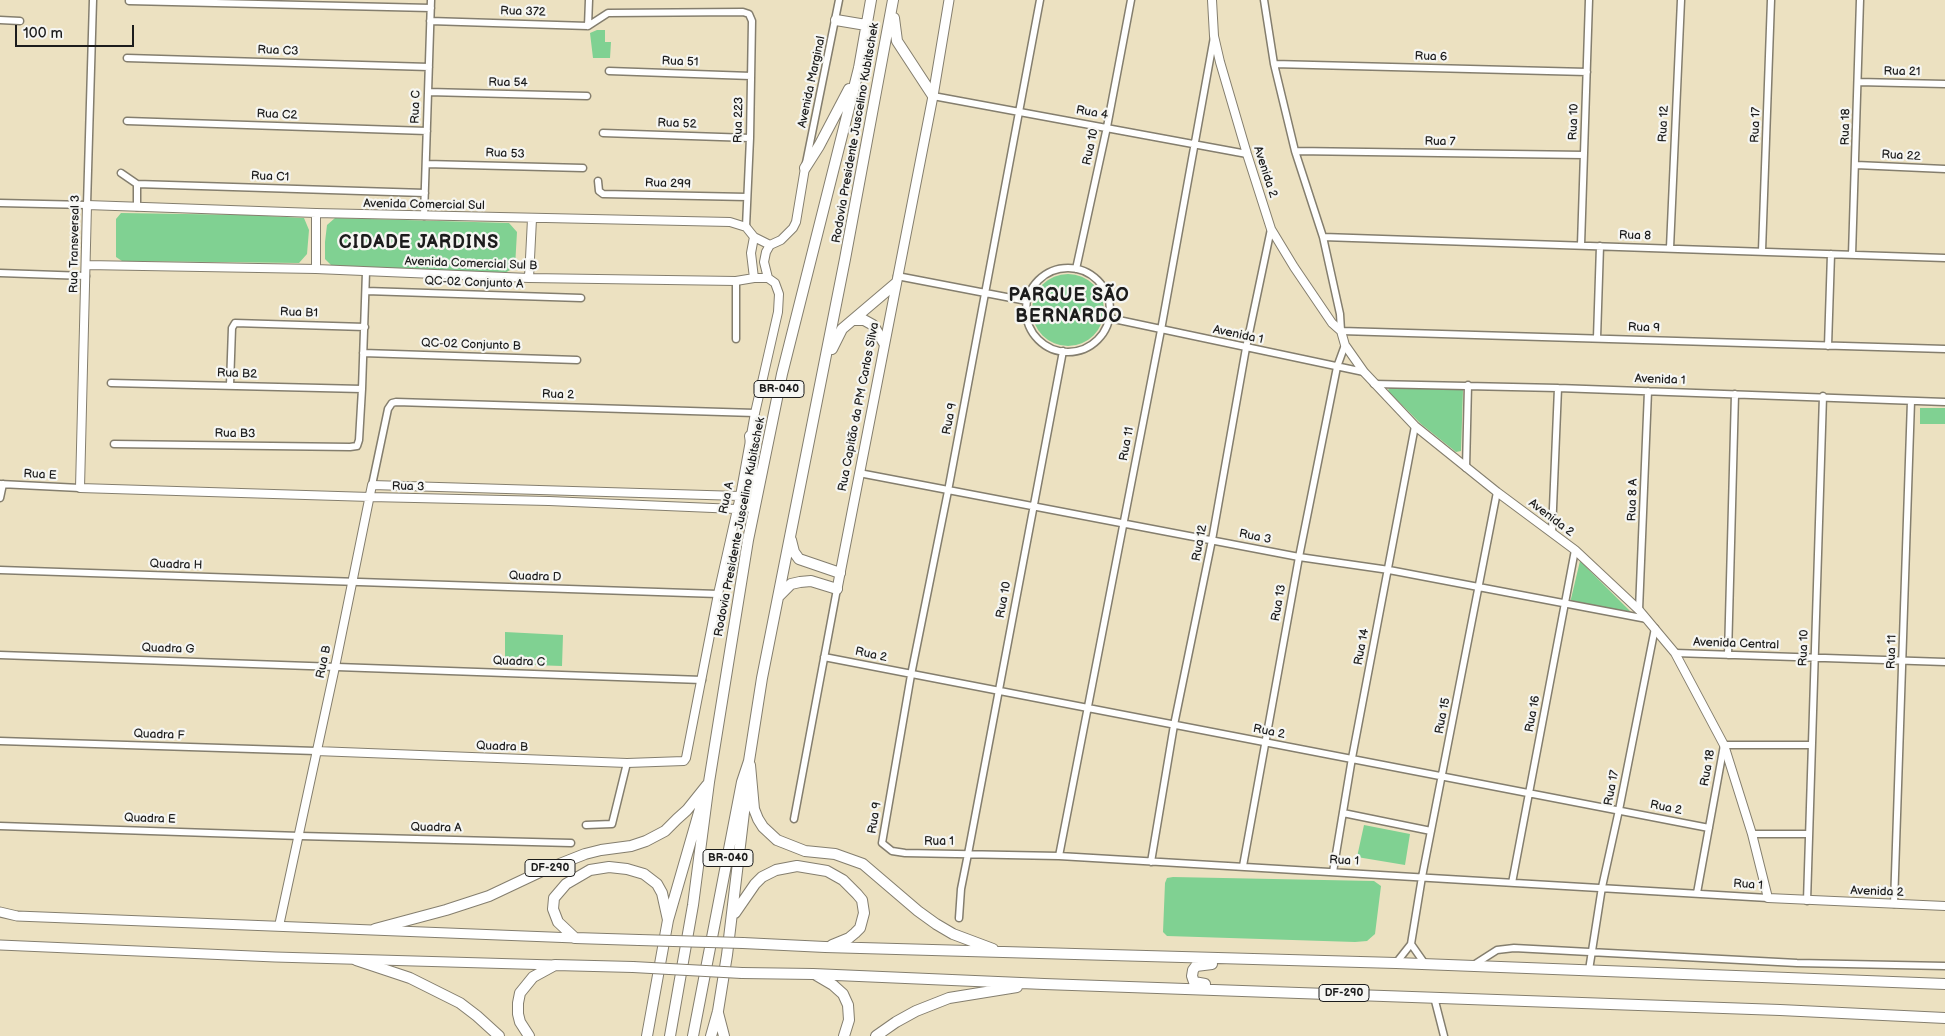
<!DOCTYPE html>
<html>
<head>
<meta charset="utf-8">
<style>
  body { margin:0 }
  #map { position:relative; width:1945px; height:1036px; overflow:hidden; background:#ece1c1; font-family:"Balsamiq Sans",sans-serif }
  canvas { display:block }
  .scale { position:absolute; left:15px; top:25px; width:119px; height:22px; box-sizing:border-box; border:2px solid #1c1c1c; border-top:0; padding-left:6px; font-size:15px; line-height:18px; white-space:nowrap; color:#1c1c1c; -webkit-text-stroke:4px #f6f6f2; paint-order:stroke }
</style>
</head>
<body>
<div id="map">
<canvas width="1945" height="1036"></canvas>
<div class="scale">100 m</div>
</div>
<script>
const c = document.querySelector('canvas').getContext('2d');
c.lineJoin = 'round';
function fillPath(path, color) { c.fillStyle = color; c.fill(path, 'evenodd'); }
const shape = rows => new Path2D(rows.map(r => 'M' + r).join(''));
function strokePath(path, color, width, dash) { c.strokeStyle = color; c.lineWidth = width; c.lineCap = dash ? 'butt' : 'round'; c.setLineDash(dash || []); c.stroke(path); }
function write(font, color, halo, rows, align = 'center') {
  c.font = font + ' "Balsamiq Sans",sans-serif'; c.lineWidth = 4.5; c.setLineDash([]); c.textBaseline = 'middle'; c.strokeStyle = halo; c.fillStyle = color; for (const [text, x, y, turn = 0] of rows) {
    c.save(); c.translate(x, y); c.rotate((+turn || 0) * Math.PI / 180); c.textAlign = isNaN(turn) ? turn : align; if (halo) c.strokeText(text, 0, 0); c.fillText(text, 0, 0); c.restore();
  }
}
fillPath(shape([
  [597,30,605,30,605,42,611,42,610,58,593,58,590,33],
  [121,213,249,215,304,218,309,230,307,254,299,263,122,261,116,257,116,219],
  [335,218,509,223,517,232,515,267,505,273,333,267,325,259,325,242,327,225],
  '1032 310a36 36 0 1 1 72 0a36 36 0 1 1-72 0Z',
  [1391,386,1459,386,1463,390,1461,451,1456,452,1421,424,1390,393,1388,390],
  [1920,408,1945,408,1945,424,1920,424],
  [1580,561,1636,617,1570,603],
  [505,632,563,635,562,666,505,664],
  [1364,825,1410,834,1405,865,1357,857],
  [1173,877,1374,881,1381,886,1375,934,1367,941,1355,942,1167,936,1163,932,1165,883,1167,878]
]), '#80d192');
const minor = shape([
  [1040,0,948,491,911,675,882,843,892,851,905,853,1059,856,1768,898],
  [1264,0,1274,64,1295,151,1323,237,1340,314,1341,331,1945,349],
  [129,1,431,8],
  [0,20,20,21],
  [430,21,588,26,589,0],
  [588,26,608,13,743,12,749,14,752,21,750,138,746,227],
  [127,58,429,67],
  [1274,64,1587,72],
  [609,71,751,76],
  [1858,82,1945,84],
  [428,92,587,96],
  [933,96,1247,154],
  [127,121,427,131],
  [603,133,750,138],
  [1295,151,1584,155],
  [806,163,839,0],
  [426,164,583,168],
  [1856,165,1945,169],
  [121,173,137,184],
  [598,181,599,191,603,194,747,197],
  [0,203,87,205,93,0],
  [137,207,137,184,425,193],
  [424,216,431,0],
  [1323,237,1945,258],
  [1581,245,1589,0],
  [1670,248,1681,0],
  [1762,251,1771,0],
  [1852,255,1860,0],
  '1026 310a42 42 0 1 1 84 0a42 42 0 1 1-84 0Z',
  [1076,269,1107,127,1131,0],
  [0,273,86,276],
  [897,276,1027,301],
  [736,281,736,339],
  [366,291,581,298],
  [1109,318,1364,372],
  [1597,338,1600,246],
  [1828,346,1831,254],
  [363,353,577,360],
  [111,383,362,389],
  [1374,384,1558,388,1945,402],
  [230,385,232,328,235,323,365,327],
  [114,444,350,447,357,446,359,440,362,389,366,272],
  [1466,468,1468,385],
  [859,473,1299,557,1389,570,1647,619],
  [0,484,80,488],
  [372,485,388,409,392,403,396,402,755,413],
  [0,498,3,484],
  [1552,532,1558,388],
  [0,570,718,594],
  [1639,610,1648,391],
  [1675,653,1945,662],
  [0,655,702,680],
  [1728,655,1735,394],
  [824,657,1709,828],
  [0,741,316,751],
  [1343,813,1431,831],
  [794,819,837,589],
  [586,825,612,824,627,763],
  [0,826,300,836,571,843],
  [1752,834,1808,834],
  [1059,856,1161,330,1214,37],
  [1151,862,1174,725,1212,540,1246,348,1271,229],
  [1243,866,1299,557,1337,367,1345,345],
  [1333,872,1352,758,1415,426],
  [1512,883,1575,550],
  [1697,893,1724,745,1812,745],
  [1807,901,1823,396],
  [1894,904,1911,401],
  [959,918,961,889,968,854,1063,351],
  [1411,944,1422,877,1497,492],
  [1396,963,1411,944,1425,964],
  [1472,966,1497,950,1514,948,1797,963,1945,966],
  [1589,970,1602,887,1619,810,1655,628],
  [1434,997,1444,1036]
]);
const tertiary = shape([
  [1212,0,1214,36,1220,62,1247,154,1271,229,1294,267,1332,323,1341,331,1345,345,1364,372,1415,426,1497,492,1575,550,1639,610,1675,653,1724,745,1752,834,1768,898,1945,906],
  [316,213,316,269],
  [86,265,316,269,529,278,736,281,754,278,768,278,775,283,779,294,778,312,755,413,740,496,718,594,686,758,684,761,627,763,316,751],
  [529,278,532,219],
  [754,278,751,253,754,237],
  [768,278,764,262,766,252,770,245],
  [736,509,549,501,370,497,80,488,87,205,316,213,730,222,746,227,754,237,770,245,781,240,793,228,796,222,805,168],
  [279,926,335,667,372,485,740,496]
]);
const secondary = shape([
  [837,589,933,96,949,0],
  [0,912,17,916,575,938],
  [0,945,275,957,554,965]
]);
const trunk = shape([
  [894,18,897,41,933,96],
  [836,20,866,25],
  [805,168,819,146,849,89],
  [855,320,864,320,873,325,884,343],
  [832,349,842,329,895,284],
  [750,507,753,457,750,436],
  [791,540,794,552,799,559,840,573],
  [779,596,791,584,800,582,811,581,837,589],
  [750,765,754,809,758,819,763,827,777,840,805,851,835,854,863,864,918,911,936,924,953,934,993,949],
  [735,913,755,884,762,877,776,870,797,866,827,871,843,880,857,894,862,900,864,913,860,928,855,933,849,938,832,945],
  [375,929,446,910,489,896,542,871,585,854,601,850,631,846,646,841,665,831,677,819,687,810,707,785],
  [639,940,575,938,558,922,553,909,554,898,566,884,590,870,609,867,627,869,644,874,657,884,662,893,668,920],
  [743,943,825,947,1396,963,1945,984],
  [356,960,410,978,460,1003,477,1016,499,1036],
  [742,973,813,974,1044,984,1780,1010,1945,1018],
  [816,975,833,985,843,994,848,1005,849,1020,844,1036],
  [1205,984,1194,982,1192,976,1193,970,1196,966,1212,964],
  [718,1013,724,1036],
  [529,1036,520,1022,518,1014,518,1003,520,993,533,977,555,965,633,967],
  [647,1036,668,920,702,802],
  [670,1036,693,905,709,782,748,540,782,374,859,68,871,0],
  [693,1036,742,782,749,761,762,678,845,259,893,0],
  [711,1036,718,1011,727,955,747,787],
  [876,1036,896,1022,916,1011,949,998,1017,987]
]);
strokePath(minor, '#847e6e', 9);
strokePath(tertiary, '#847e6e', 10);
strokePath(secondary, '#847e6e', 11);
strokePath(trunk, '#847e6e', 12);
strokePath(minor, '#fff', 6);
strokePath(tertiary, '#fff', 8);
strokePath(secondary, '#fff', 9);
strokePath(trunk, '#fff', 10);
const trunkBridge = shape([
  [639,940,743,943],
  [633,967,742,973]
]);
strokePath(trunkBridge, '#847e6e', 12, []);
strokePath(trunkBridge, '#fff', 10);
for (const [x, y, w] of [
  [779,389,50],
  [728,858,50],
  [550,868,50],
  [1344,993,50]
]) { const box = new Path2D(); box.roundRect(x - w / 2, y - 8.5, w, 17, 4); c.fillStyle = '#f6f6f2'; c.fill(box); strokePath(box, '#1c1c1c', 1); }
write('bold 11px', '#1c1c1c', null, [
  ["BR-040",779,389],
  ["BR-040",728,858],
  ["DF-290",550,868],
  ["DF-290",1344,993]
]);
write('12px', '#1c1c1c', '#f6f6f2', [
  ["Rua 372",523,12,2],
  ["Rua C3",278,51,2],
  ["Rua 6",1431,57,2],
  ["Rua 51",680,62,2],
  ["Rua 21",1902,72,1],
  ["Avenida Marginal",812,82,-78],
  ["Rua 54",508,83,1],
  ["Rua C",416,107,-88],
  ["Rua 4",1092,113,10],
  ["Rua C2",277,115,2],
  ["Rua 223",739,120,-89],
  ["Rua 10",1574,122,-88],
  ["Rua 52",677,124,2],
  ["Rua 12",1664,124,-87],
  ["Rua 17",1756,125,-88],
  ["Rua 18",1846,127,-89],
  ["Rodovia Presidente Juscelino Kubitschek",856,133,-80],
  ["Rua 7",1440,142,1],
  ["Rua 10",1091,147,-78],
  ["Rua 53",505,154,2],
  ["Rua 22",1901,156,3],
  ["Avenida 2",1265,172,72],
  ["Rua C1",270,177,2],
  ["Rua 299",668,184,2],
  ["Avenida Comercial Sul",424,205,1],
  ["Rua 8",1635,236,2],
  ["Rua Transversal 3",75,244,-89],
  ["Avenida Comercial Sul B",471,264,2],
  ["QC-02 Conjunto A",474,283,2],
  ["Rua B1",299,313,2],
  ["Rua 9",1644,328,2],
  ["Avenida 1",1238,335,12],
  ["QC-02 Conjunto B",471,345,2],
  ["Rua B2",237,374,2],
  ["Avenida 1",1660,380,2],
  ["Rua 2",558,395,2],
  ["Rua Capitão da PM Carlos Silva",859,407,-79],
  ["Rua 9",950,419,-79],
  ["Rua B3",235,434,1],
  ["Rua 11",1127,444,-79],
  ["Rua E",40,475,3],
  ["Rua 3",408,487,1],
  ["Rua A",727,498,-78],
  ["Rua 8 A",1633,500,-88],
  ["Avenida 2",1551,518,37],
  ["Rodovia Presidente Juscelino Kubitschek",740,527,-79],
  ["Rua 3",1255,537,11],
  ["Rua 12",1200,543,-79],
  ["Quadra H",176,565,2],
  ["Quadra D",535,577,2],
  ["Rua 10",1004,600,-79],
  ["Rua 13",1279,603,-80],
  ["Avenida Central",1736,644,2],
  ["Rua 14",1362,647,-79],
  ["Rua 10",1804,648,-88],
  ["Quadra G",168,649,2],
  ["Rua 11",1892,652,-88],
  ["Rua 2",871,655,12],
  ["Rua B",324,662,-78],
  ["Quadra C",519,662,2],
  ["Rua 16",1533,714,-79],
  ["Rua 15",1443,716,-79],
  ["Rua 2",1269,732,11],
  ["Quadra F",159,735,2],
  ["Quadra B",502,747,2],
  ["Rua 18",1708,768,-80],
  ["Rua 17",1612,788,-79],
  ["Rua 2",1666,808,11],
  ["Rua 9",875,818,-80],
  ["Quadra E",150,819,2],
  ["Quadra A",436,828,1],
  ["Rua 1",939,842],
  ["Rua 1",1344,861,3],
  ["Rua 1",1748,885,4],
  ["Avenida 2",1877,892,2]
]);
c.letterSpacing = '1px';
write('bold 18px', '#1c1c1c', '#f6f6f2', [
  ["CIDADE JARDINS",419,243],
  ["PARQUE SÃO",1069,296],
  ["BERNARDO",1069,317]
]);
c.letterSpacing = '0px';
</script>
</body>
</html>
